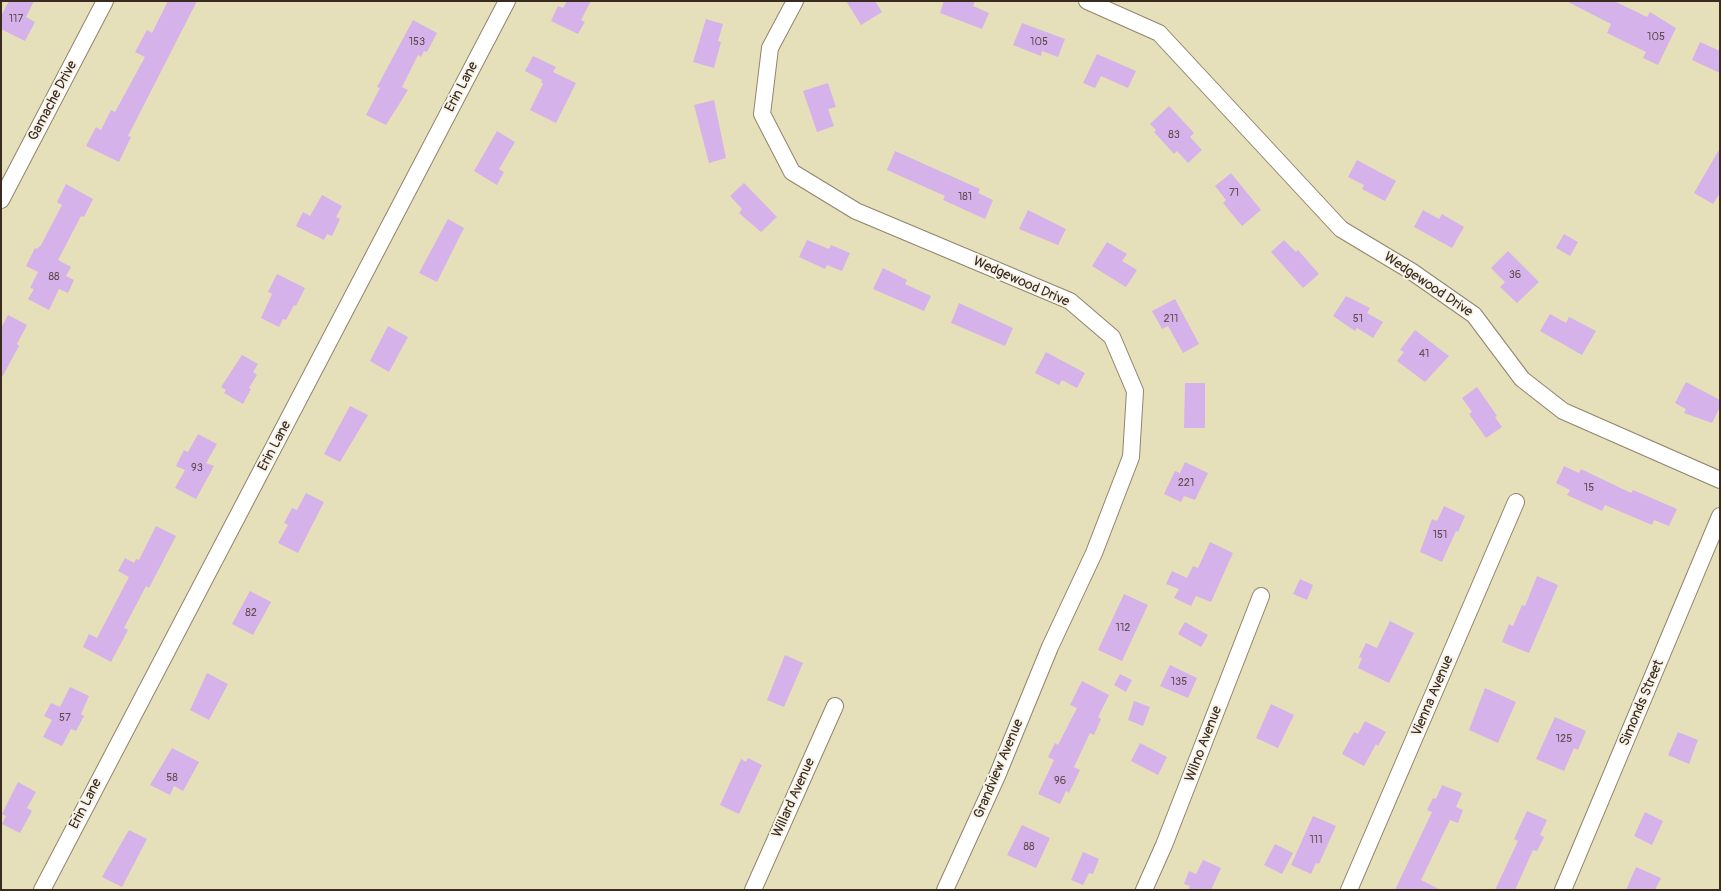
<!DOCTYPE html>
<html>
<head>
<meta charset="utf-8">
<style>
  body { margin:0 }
  #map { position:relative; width:1721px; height:891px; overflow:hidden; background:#e5dfba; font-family:Pangolin,sans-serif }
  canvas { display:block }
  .frame { position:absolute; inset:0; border:2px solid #3b2a1e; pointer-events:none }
</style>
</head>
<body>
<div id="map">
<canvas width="1721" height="891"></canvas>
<div class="frame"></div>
</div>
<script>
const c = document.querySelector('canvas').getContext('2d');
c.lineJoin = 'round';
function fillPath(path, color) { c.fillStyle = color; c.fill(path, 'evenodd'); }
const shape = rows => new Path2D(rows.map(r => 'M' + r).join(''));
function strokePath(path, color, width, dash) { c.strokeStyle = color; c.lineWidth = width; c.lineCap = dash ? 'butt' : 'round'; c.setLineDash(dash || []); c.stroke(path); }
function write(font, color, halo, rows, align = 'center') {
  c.font = font + ' Pangolin,sans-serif'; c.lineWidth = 4; c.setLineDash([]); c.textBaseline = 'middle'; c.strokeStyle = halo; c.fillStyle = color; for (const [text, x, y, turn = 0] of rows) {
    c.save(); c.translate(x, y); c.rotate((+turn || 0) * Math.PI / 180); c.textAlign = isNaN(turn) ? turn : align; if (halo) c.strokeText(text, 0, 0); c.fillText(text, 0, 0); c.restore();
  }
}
fillPath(shape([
  [9,1,34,1,26,17,35,22,25,41,1,29,1,16],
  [168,1,197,1,128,136,131,137,119,162,86,146,96,127,101,130,111,110,115,112,145,57,135,52,147,30,152,33],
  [567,1,591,1,581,20,585,22,578,34,551,21,558,6,563,8],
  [846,1,875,1,882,12,861,25],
  [944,1,975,1,973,6,989,13,982,29,940,13],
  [1566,1,1614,1,1647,17,1650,12,1676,28,1658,65,1643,58,1646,52,1607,33,1611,24],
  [706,19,723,24,718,41,721,42,714,68,693,62],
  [413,20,437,33,427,52,424,51,421,57,418,55,402,87,408,90,386,125,366,115,380,88,377,87],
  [1022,23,1065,39,1058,57,1042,51,1041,56,1013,45],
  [1700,42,1720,51,1720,73,1692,60],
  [1097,54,1136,71,1128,88,1101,76,1095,88,1083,83],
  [533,56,556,67,553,72,576,83,556,123,530,110,543,84,541,82,542,80,525,71],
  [828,83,836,107,828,109,834,126,817,132,803,91],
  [714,100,726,158,709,163,694,105],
  [1169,106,1194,133,1190,137,1202,150,1188,163,1177,151,1174,154,1154,132,1156,130,1150,124],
  [497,131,515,142,499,169,504,172,497,185,474,171],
  [1720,148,1720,193,1713,204,1694,193],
  [895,151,980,189,978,193,993,200,985,219,943,200,945,196,887,170],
  [1357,160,1396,181,1385,201,1362,189,1364,185,1348,177],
  [1231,173,1261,210,1242,226,1223,203,1226,200,1215,186],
  [744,183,777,217,761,232,739,213,742,209,730,196],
  [66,184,93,199,84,217,81,216,58,260,71,267,66,276,74,280,68,293,59,289,49,310,28,299,34,289,30,288,38,272,26,266,35,248,37,249,41,245,62,205,57,202],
  [322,195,342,206,336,217,340,219,332,236,327,234,324,240,296,226,303,212,310,216],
  [1028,210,1066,229,1058,245,1019,229],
  [1423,210,1439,219,1442,214,1464,227,1452,248,1414,227],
  [448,219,464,228,437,282,419,273],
  [1564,234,1578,242,1570,256,1556,248],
  [807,240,829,249,831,245,850,253,842,271,827,265,825,269,799,257],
  [1284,240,1296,252,1298,250,1319,274,1303,288,1271,252],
  [1107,242,1127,254,1122,261,1137,270,1126,287,1092,266],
  [1508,251,1539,282,1517,303,1500,287,1505,282,1491,268],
  [883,268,907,280,905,284,931,296,924,311,873,289],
  [277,274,305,288,296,306,294,305,286,320,283,319,279,327,261,318,272,294,268,292],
  [1346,296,1370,308,1367,313,1383,322,1373,338,1357,328,1355,331,1333,316],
  [1175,299,1199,344,1183,353,1168,326,1162,329,1152,311],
  [959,303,1013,328,1005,346,951,323],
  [1550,314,1566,323,1569,317,1596,331,1582,355,1540,331],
  [8,315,27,325,17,344,19,346,1,379,1,328],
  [388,326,408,337,389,372,370,361],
  [1415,330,1449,356,1425,382,1397,361,1404,352,1400,350],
  [1046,352,1085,373,1077,388,1062,380,1059,385,1035,373],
  [242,355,258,364,253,372,257,375,249,388,251,389,243,404,224,393,226,390,221,387],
  [1686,382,1720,400,1720,407,1712,423,1684,413,1686,409,1675,403],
  [1185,383,1205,383,1205,428,1184,428],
  [1477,387,1497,416,1495,417,1502,427,1486,438,1469,414,1472,412,1462,398],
  [350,406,368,415,340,462,324,454],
  [198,434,217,444,206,463,214,466,196,499,175,488,185,470,176,466,184,450,188,452],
  [1185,462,1208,473,1195,500,1184,496,1181,502,1164,494,1175,471,1180,473],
  [1564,466,1579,473,1581,469,1631,493,1633,490,1677,509,1669,526,1654,520,1652,525,1605,505,1602,511,1567,495,1570,490,1556,483],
  [306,493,324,502,298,553,278,543,288,525,284,523,292,508,297,510],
  [1444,506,1465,516,1458,532,1456,531,1442,562,1420,552,1432,519,1437,521],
  [156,526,176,536,149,588,146,586,124,628,128,630,111,662,83,647,89,634,97,638,129,577,118,571,125,558,134,563,136,559,139,560],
  [1210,542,1233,553,1211,602,1196,596,1191,606,1174,598,1179,589,1166,584,1172,571,1187,578,1193,566,1198,568],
  [1537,576,1558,585,1529,653,1502,642,1509,624,1513,626,1522,605,1525,606],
  [1300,579,1313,585,1307,600,1293,594],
  [250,591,271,602,253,635,232,624],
  [1124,594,1148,605,1122,661,1098,650],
  [1390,621,1414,633,1389,683,1358,668,1362,658,1359,657,1366,643,1377,648],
  [1185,622,1208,635,1201,647,1178,634],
  [785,655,803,663,784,707,767,700],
  [1170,665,1197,678,1188,698,1160,686],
  [207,673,228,684,209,720,190,710],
  [1120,674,1132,680,1126,692,1114,685],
  [1082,681,1109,695,1098,717,1101,719,1094,735,1090,733,1074,767,1080,770,1069,793,1066,791,1060,804,1038,794,1054,760,1048,757,1055,743,1058,745,1077,708,1070,705],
  [70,687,89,696,81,714,84,716,76,731,71,729,62,746,43,737,52,720,44,716,51,703,60,707],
  [1485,688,1516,702,1498,743,1469,730],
  [1134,701,1150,707,1143,726,1128,720],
  [1271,704,1294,715,1278,748,1256,738],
  [1555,717,1586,731,1578,750,1574,748,1564,771,1536,759],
  [1365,721,1386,732,1378,746,1376,744,1364,766,1342,754,1354,732,1358,734],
  [1678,732,1698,740,1689,764,1668,755],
  [1140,743,1167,757,1158,775,1131,761],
  [172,748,199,762,183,791,174,786,170,795,150,785],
  [748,758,762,765,739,814,720,805,741,759,746,762],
  [18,782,36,792,27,808,32,811,20,833,2,824,6,816,2,814],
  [1442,785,1462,793,1456,807,1463,810,1458,823,1450,820,1421,880,1441,890,1395,890,1432,812,1427,810,1433,798,1436,799],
  [1527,811,1547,820,1540,835,1544,837,1537,851,1533,850,1515,890,1495,890,1518,841,1514,839],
  [1645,812,1663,821,1652,845,1634,836],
  [1313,816,1336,826,1319,864,1316,863,1311,874,1291,865],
  [1022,825,1050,838,1036,868,1007,855],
  [129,830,147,839,122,887,102,877],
  [1275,844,1293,853,1282,874,1264,865],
  [1083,852,1099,859,1093,874,1089,873,1083,885,1071,880],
  [1203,860,1221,868,1211,890,1188,890,1190,886,1184,884,1189,871,1196,874],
  [1636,867,1661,878,1655,890,1626,890]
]), '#d5b3ea');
const street = shape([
  [795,1,770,48,762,114,792,172,856,211,1070,301,1112,337,1135,391,1131,457,1094,553,1050,647,997,776,945,890],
  [1087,1,1159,33,1341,229,1411,271,1474,315,1522,379,1563,411,1720,480],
  [1,200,105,1],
  [42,890,507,1],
  [753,890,835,706],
  [1144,890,1164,845,1261,596],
  [1349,890,1516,502],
  [1563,890,1720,516]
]);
strokePath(street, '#90846c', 18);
strokePath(street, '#fff', 16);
write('11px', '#624c51', null, [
  ["117",16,19],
  ["105",1656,37],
  ["153",417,42],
  ["105",1039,42],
  ["83",1174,135],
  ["71",1234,193],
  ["181",965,197],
  ["36",1515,275],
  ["88",54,277],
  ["211",1171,319],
  ["51",1358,319],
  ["41",1424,354],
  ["93",197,468],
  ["221",1186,483],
  ["15",1589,488],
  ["151",1440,535],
  ["82",251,613],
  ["112",1123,628],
  ["135",1179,682],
  ["57",65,718],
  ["125",1564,739],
  ["58",172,778],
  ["96",1060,781],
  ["111",1316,840],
  ["88",1029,847]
]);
write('14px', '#3b2a1e', '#f7f3e8', [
  ["Erin Lane",462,87,-62],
  ["Gamache Drive",53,101,-62],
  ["Wedgewood Drive",1021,282,24],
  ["Wedgewood Drive",1428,285,34],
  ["Erin Lane",275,446,-62],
  ["Vienna Avenue",1433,696,-67],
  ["Simonds Street",1642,703,-67],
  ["Wilno Avenue",1204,744,-69],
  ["Grandview Avenue",999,769,-67],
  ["Willard Avenue",794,798,-66],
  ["Erin Lane",86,804,-63]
]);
</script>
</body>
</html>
